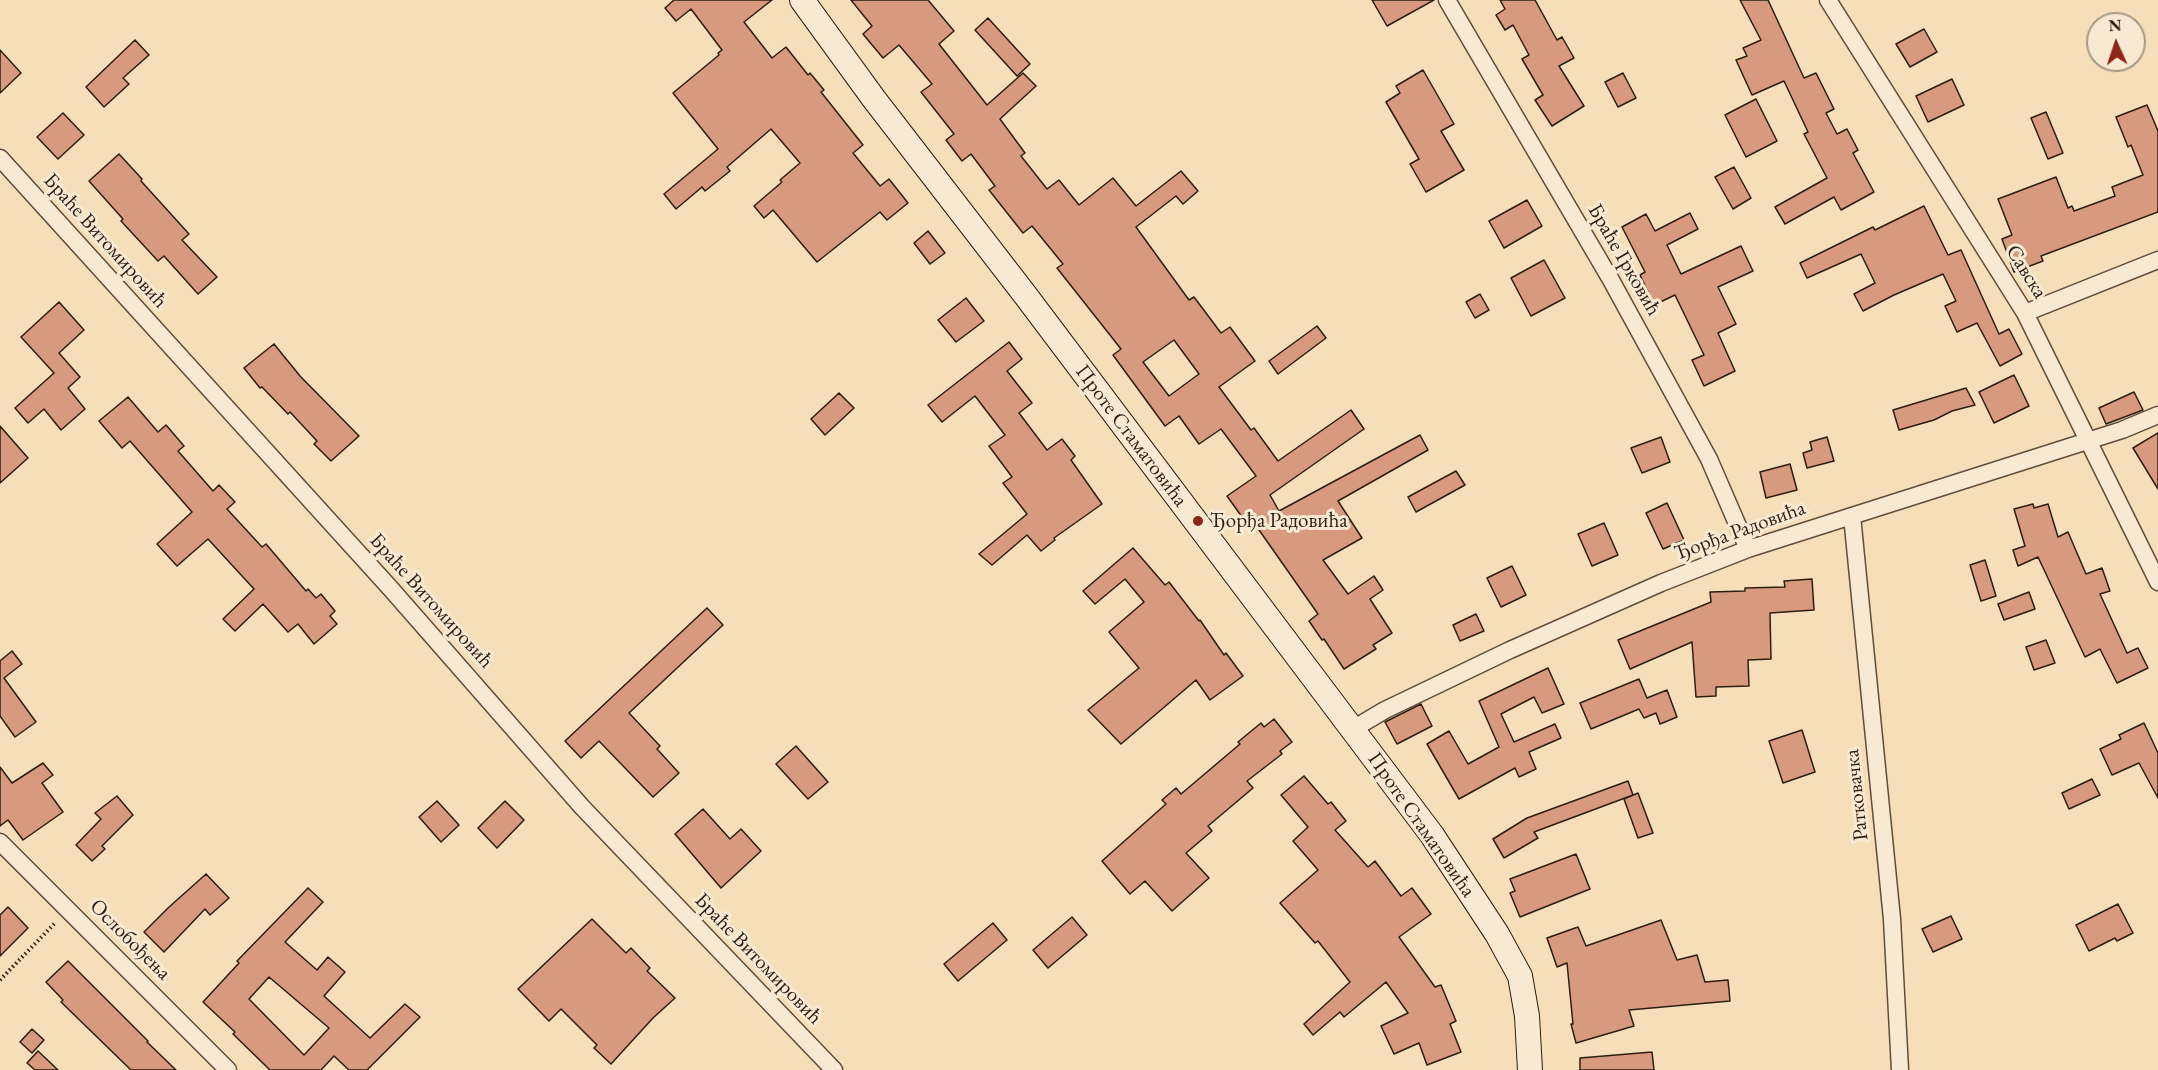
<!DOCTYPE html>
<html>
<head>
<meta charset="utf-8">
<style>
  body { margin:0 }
  #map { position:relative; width:2158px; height:1070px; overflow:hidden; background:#f5deb9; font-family:"EB Garamond",serif }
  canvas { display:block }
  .north { position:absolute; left:2086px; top:12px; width:60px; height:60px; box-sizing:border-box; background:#f8ead2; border:2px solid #a79885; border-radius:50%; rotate:357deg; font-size:16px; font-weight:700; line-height:24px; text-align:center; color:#2e1d11 }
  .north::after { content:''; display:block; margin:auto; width:21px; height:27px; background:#8f2418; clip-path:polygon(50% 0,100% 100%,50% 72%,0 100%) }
</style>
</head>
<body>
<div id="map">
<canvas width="2158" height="1070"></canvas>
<div class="north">N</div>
</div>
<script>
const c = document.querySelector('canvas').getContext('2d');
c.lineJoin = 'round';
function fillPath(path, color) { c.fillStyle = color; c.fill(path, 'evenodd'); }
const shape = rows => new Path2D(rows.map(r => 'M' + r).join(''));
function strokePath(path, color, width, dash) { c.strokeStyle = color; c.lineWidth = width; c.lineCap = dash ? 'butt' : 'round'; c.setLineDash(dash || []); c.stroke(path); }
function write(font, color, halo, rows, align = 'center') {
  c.font = font + ' "EB Garamond",serif'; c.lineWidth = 6; c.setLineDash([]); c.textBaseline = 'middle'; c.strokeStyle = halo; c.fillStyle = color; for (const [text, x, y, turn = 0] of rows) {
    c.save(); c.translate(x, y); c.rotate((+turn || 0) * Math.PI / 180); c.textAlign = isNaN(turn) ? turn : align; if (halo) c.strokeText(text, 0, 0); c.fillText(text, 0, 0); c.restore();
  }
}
const building = shape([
  [674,0,772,0,744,22,772,58,786,47,808,75,810,73,824,90,821,92,863,145,853,153,880,186,889,179,908,203,887,220,880,212,817,262,773,210,764,218,754,206,782,182,780,180,800,163,771,129,727,167,730,171,705,191,702,187,676,209,664,194,718,149,673,93,719,55,718,53,722,50,691,9,676,21,665,8,674,0],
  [851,0,928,0,954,31,939,44,987,105,1023,73,1036,86,1000,119,1025,153,1021,156,1047,189,1059,180,1079,205,1113,178,1136,206,1181,171,1198,191,1183,204,1176,196,1136,227,1189,300,1194,297,1221,333,1230,327,1255,361,1219,387,1251,430,1254,428,1278,461,1351,410,1364,429,1270,495,1279,511,1420,435,1428,450,1338,501,1362,538,1323,560,1348,594,1374,576,1383,590,1370,599,1392,633,1373,645,1376,649,1344,669,1324,639,1322,640,1309,621,1318,614,1252,520,1247,524,1227,496,1256,476,1221,429,1199,444,1179,416,1165,426,1113,355,1121,349,1057,268,1063,264,1032,226,1023,233,989,190,995,186,971,154,962,161,946,140,954,134,921,92,932,84,899,45,883,58,863,34,872,26,851,0],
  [1174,340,1199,374,1169,396,1143,362,1174,340],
  [1372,0,1434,0,1387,26,1372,0],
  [1500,0,1535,0,1557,40,1562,37,1574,58,1559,66,1584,106,1552,126,1535,100,1543,95,1522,59,1529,55,1513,25,1505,30,1496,15,1505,9,1500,0],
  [1740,0,1768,0,1804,78,1816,73,1834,109,1826,113,1837,134,1847,129,1858,150,1853,153,1874,192,1841,210,1834,197,1785,224,1775,207,1827,178,1804,134,1808,132,1784,81,1752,95,1736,60,1747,56,1743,48,1761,40,1740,0],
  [988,18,1030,64,1017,76,975,30,988,18],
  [1924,29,1937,52,1910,67,1896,44,1924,29],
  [135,40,149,55,123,78,129,84,104,107,86,87,135,40],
  [0,50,21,73,0,93,0,50],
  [1423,70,1454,124,1441,131,1464,170,1426,192,1410,164,1419,159,1386,102,1400,93,1396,86,1423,70],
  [1623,73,1636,98,1618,107,1605,82,1623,73],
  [1952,79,1964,105,1928,122,1916,96,1952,79],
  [1756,99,1777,141,1746,157,1725,115,1756,99],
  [2147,105,2158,131,2158,212,2041,256,2043,261,2014,272,2002,239,2012,235,1998,199,2056,177,2068,208,2072,206,2074,211,2115,196,2112,187,2143,175,2131,145,2128,147,2116,117,2147,105],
  [2046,112,2063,153,2048,159,2031,118,2046,112],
  [63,113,84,135,58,159,37,137,63,113],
  [119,154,142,179,141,181,189,234,182,240,217,277,198,294,164,256,158,261,121,221,123,219,89,181,119,154],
  [1734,167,1751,198,1733,209,1715,177,1734,167],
  [1527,200,1542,226,1504,248,1489,221,1527,200],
  [1924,206,1948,255,1961,250,1999,334,2009,329,2022,354,2000,366,1977,323,1957,332,1945,306,1956,301,1943,274,1894,295,1863,311,1854,294,1875,283,1861,254,1807,278,1800,263,1873,227,1875,230,1924,206],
  [1690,213,1698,229,1667,245,1681,274,1741,246,1753,271,1718,287,1736,324,1718,333,1735,371,1704,386,1692,360,1704,355,1675,295,1654,305,1640,275,1645,272,1622,227,1646,214,1655,231,1690,213],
  [928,231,945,253,930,264,914,243,928,231],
  [1544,260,1565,298,1531,316,1511,278,1544,260],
  [1480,294,1489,310,1475,318,1466,302,1480,294],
  [966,298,984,321,956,342,938,320,966,298],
  [59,302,84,330,59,353,80,377,68,388,85,409,61,430,44,409,28,423,15,408,54,373,21,337,59,302],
  [1317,326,1326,338,1278,374,1269,361,1317,326],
  [1009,342,1022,359,1007,371,1032,403,1019,413,1047,450,1062,439,1075,456,1071,460,1102,504,1054,538,1055,540,1041,551,1027,535,992,565,979,554,1027,514,1003,483,1012,477,989,446,1005,435,975,396,942,422,928,405,1009,342],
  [274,344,300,376,359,436,331,461,314,444,317,441,290,412,288,414,262,387,260,388,244,368,274,344],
  [2014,375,2029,406,1994,423,1979,392,2014,375],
  [1966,388,1975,405,1952,411,1934,420,1899,430,1893,410,1966,388],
  [2134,392,2143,410,2106,424,2099,408,2134,392],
  [839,393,854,408,825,435,811,419,839,393],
  [128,397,158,432,166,425,184,446,178,451,213,491,219,485,235,502,227,509,262,547,266,544,306,591,308,589,316,598,321,594,335,611,330,616,337,624,314,644,298,624,288,632,263,604,235,631,223,619,254,589,208,539,177,566,157,544,192,512,130,441,122,448,99,421,128,397],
  [0,426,28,458,0,483,0,426],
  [2158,433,2158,489,2133,448,2158,433],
  [1661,437,1670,462,1642,473,1631,448,1661,437],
  [1827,437,1834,461,1807,468,1803,453,1812,450,1810,442,1827,437],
  [1790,464,1797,490,1766,498,1760,472,1790,464],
  [1456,471,1465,485,1416,512,1408,497,1456,471],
  [1667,503,1684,540,1663,549,1646,513,1667,503],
  [2033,504,2034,508,2048,504,2058,537,2068,532,2086,574,2102,568,2110,591,2100,594,2127,653,2138,648,2148,668,2117,683,2100,649,2085,657,2038,557,2018,566,2013,550,2025,546,2014,509,2033,504],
  [1604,523,1618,555,1592,566,1578,534,1604,523],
  [1133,548,1165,585,1169,582,1199,621,1200,620,1224,655,1226,653,1243,676,1210,700,1196,680,1121,744,1088,710,1139,668,1109,632,1144,602,1125,579,1095,604,1083,591,1133,548],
  [1985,560,1996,596,1981,601,1970,565,1985,560],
  [1512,566,1526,595,1501,607,1487,578,1512,566],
  [1812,579,1814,610,1770,613,1771,659,1748,660,1749,686,1716,687,1716,696,1696,697,1692,642,1630,669,1618,640,1711,602,1710,592,1745,591,1745,588,1785,587,1784,581,1812,579],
  [2029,592,2035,609,2004,620,1998,604,2029,592],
  [707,608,723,625,629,713,660,746,657,749,679,773,653,797,599,741,581,758,565,741,707,608],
  [1476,614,1484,631,1460,641,1453,625,1476,614],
  [2046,640,2055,663,2034,670,2026,647,2046,640],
  [12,651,22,664,4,678,36,722,15,737,0,716,0,661,12,651],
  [1548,668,1564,704,1542,713,1534,697,1501,714,1514,742,1555,724,1561,738,1529,752,1536,769,1519,777,1515,768,1459,799,1427,744,1449,731,1468,764,1499,747,1479,701,1548,668],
  [1639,679,1647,698,1667,690,1677,717,1660,724,1656,713,1644,718,1639,709,1591,729,1580,703,1639,679],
  [1421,704,1432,726,1397,744,1385,722,1421,704],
  [1274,719,1292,742,1280,751,1282,754,1247,781,1253,788,1208,826,1212,831,1186,853,1209,878,1172,911,1145,881,1130,894,1102,861,1166,804,1162,800,1176,788,1181,794,1240,744,1238,742,1261,723,1264,727,1274,719],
  [2144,723,2158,753,2158,798,2139,763,2112,775,2100,749,2121,739,2119,735,2144,723],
  [1802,730,1815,772,1783,783,1769,741,1802,730],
  [796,746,828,782,808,799,776,764,796,746],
  [43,763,53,775,42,783,63,812,23,840,8,820,0,826,0,767,12,783,43,763],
  [1304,776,1328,804,1331,802,1346,821,1335,830,1368,867,1375,861,1401,896,1412,888,1431,914,1399,937,1435,987,1441,985,1456,1021,1450,1024,1461,1052,1427,1065,1419,1043,1394,1054,1381,1026,1408,1013,1386,982,1344,1017,1340,1012,1313,1035,1304,1024,1350,982,1318,941,1315,943,1280,903,1318,870,1293,841,1308,827,1281,795,1304,776],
  [2092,779,2100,795,2069,809,2062,793,2092,779],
  [1628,781,1633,795,1534,832,1538,838,1504,858,1493,839,1527,818,1628,781],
  [1638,793,1653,833,1638,838,1624,799,1638,793],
  [117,796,133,815,102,846,105,849,92,861,76,845,101,819,95,813,117,796],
  [437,801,459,825,441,842,419,817,437,801],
  [505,801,524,820,497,848,478,828,505,801],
  [703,809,730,839,741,829,761,851,721,888,675,834,703,809],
  [1576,854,1590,889,1520,917,1510,893,1515,891,1510,879,1576,854],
  [206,874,229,898,210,915,205,909,164,952,144,932,168,908,206,874],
  [308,888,323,902,285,942,317,970,328,957,345,972,324,996,370,1038,405,1004,420,1017,367,1070,349,1070,334,1056,321,1070,270,1070,233,1034,235,1032,203,1002,239,963,237,961,308,888],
  [269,977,329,1028,304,1055,249,999,269,977],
  [2118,904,2133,933,2117,941,2115,938,2089,951,2076,925,2118,904],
  [8,907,28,928,0,956,0,915,8,907],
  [1951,916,1962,939,1933,952,1922,929,1951,916],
  [1072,917,1087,935,1048,968,1033,950,1072,917],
  [592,919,626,953,631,948,650,968,647,971,675,998,653,1018,611,1064,594,1048,597,1045,561,1009,549,1021,518,989,592,919],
  [1661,920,1677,960,1697,955,1705,982,1728,980,1730,1001,1629,1010,1634,1026,1576,1043,1571,1024,1573,1024,1567,963,1557,967,1547,938,1578,927,1586,946,1661,920],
  [993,923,1007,940,958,981,944,964,993,923],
  [68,961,148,1041,147,1042,176,1070,131,1070,61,1002,63,1000,46,982,68,961],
  [32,1029,44,1040,32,1053,20,1042,32,1029],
  [38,1051,58,1070,35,1070,27,1063,38,1051],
  [1652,1052,1654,1070,1580,1070,1580,1058,1652,1052]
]);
fillPath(building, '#d79a7f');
strokePath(building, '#2e1d11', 1.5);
const street = shape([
  [1447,0,1611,280,1709,459,1748,549],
  [1828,0,2025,313,2158,582],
  [0,158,391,589,582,807,834,1070],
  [2025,313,2158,260],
  [1852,516,1892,919,1900,1070],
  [1353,729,1385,710,1510,650,1661,583,1748,549,2122,430,2158,415],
  [0,842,228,1070]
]);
const secondary = shape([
  [802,0,874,99,1026,296,1432,835,1497,934,1520,976,1527,1016,1530,1070]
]);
strokePath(street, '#604d3b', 19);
strokePath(secondary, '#2e1d11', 26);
strokePath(shape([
  [0,980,56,922]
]), '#2e1d11', 4, [1.5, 3]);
strokePath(street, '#f8ead2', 16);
strokePath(secondary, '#f8ead2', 24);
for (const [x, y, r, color] of [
  [1198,521,6,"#8f2418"]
]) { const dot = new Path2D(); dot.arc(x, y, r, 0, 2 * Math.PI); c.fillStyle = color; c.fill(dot); strokePath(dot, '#f8ead2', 2); }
write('21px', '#2e1d11', '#f8ead2', [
  ["Браће Витомировић",105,241,48],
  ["Браће Грковић",1624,260,60],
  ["Савска",2026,272,58],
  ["Проте Стаматовића",1131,436,53],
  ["Ђорђа Радовића",1740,531,-20],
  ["Браће Витомировић",431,601,48],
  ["Ратковачка",1857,795,-96],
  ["Проте Стаматовића",1421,825,55],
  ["Ослобођења",130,940,45],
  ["Браће Витомировић",758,959,46]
]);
write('21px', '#2e1d11', '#f8ead2', [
  ["Ђорђа Радовића",1210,521]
], 'left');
</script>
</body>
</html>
